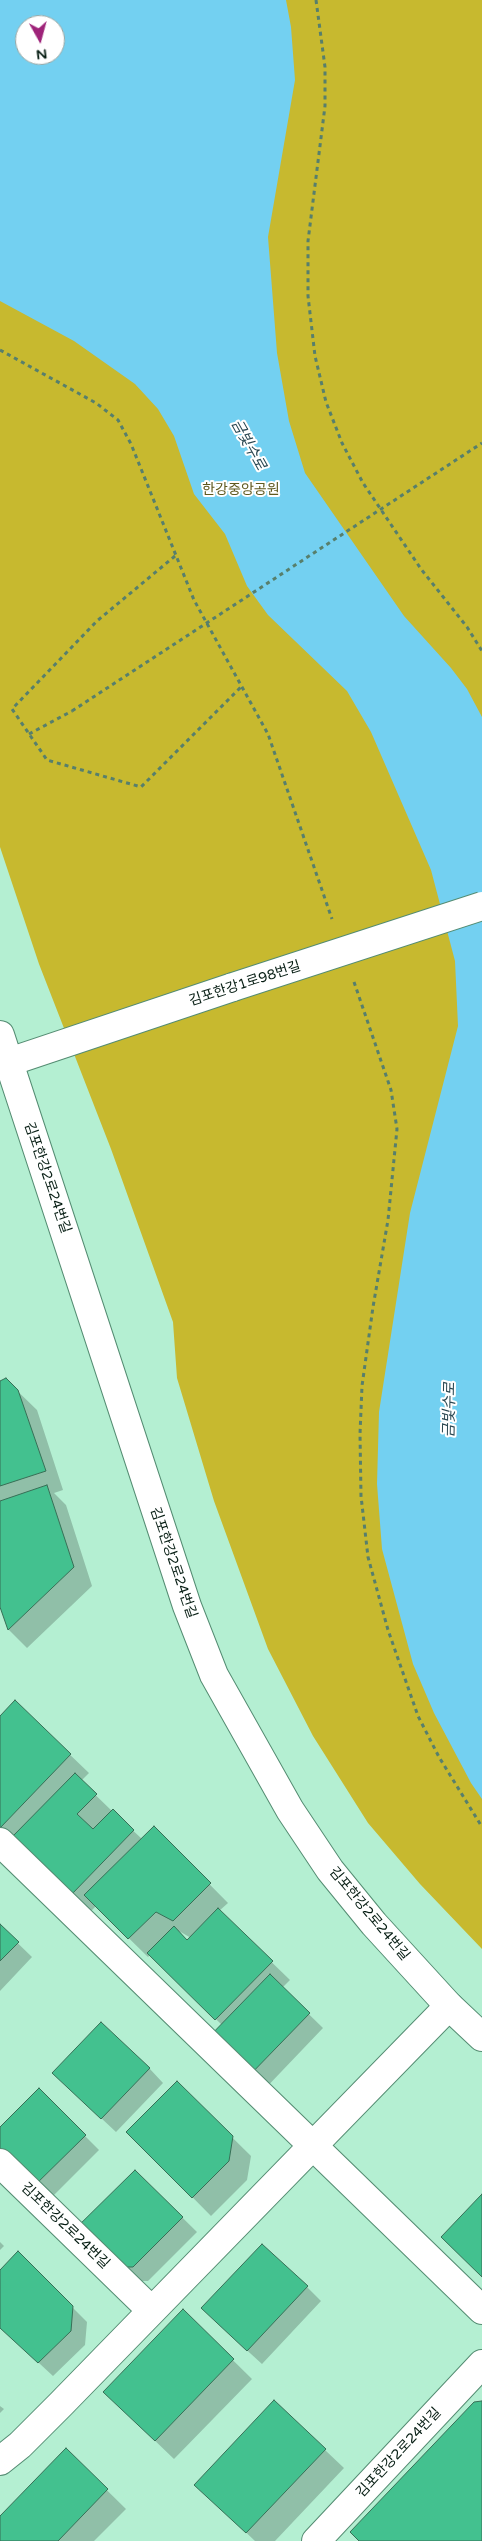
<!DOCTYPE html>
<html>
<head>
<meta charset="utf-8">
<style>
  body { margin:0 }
  #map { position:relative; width:482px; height:2541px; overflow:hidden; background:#b4efd2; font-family:"Varela Round",sans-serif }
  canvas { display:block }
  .north { position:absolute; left:15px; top:15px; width:50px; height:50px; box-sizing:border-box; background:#fff; border:1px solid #9ba5a1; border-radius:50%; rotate:173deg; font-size:14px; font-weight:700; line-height:20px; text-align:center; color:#061d13 }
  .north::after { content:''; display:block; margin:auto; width:18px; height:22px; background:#9e2379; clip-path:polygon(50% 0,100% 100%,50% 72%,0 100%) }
</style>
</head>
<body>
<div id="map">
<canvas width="482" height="2541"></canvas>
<div class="north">N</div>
</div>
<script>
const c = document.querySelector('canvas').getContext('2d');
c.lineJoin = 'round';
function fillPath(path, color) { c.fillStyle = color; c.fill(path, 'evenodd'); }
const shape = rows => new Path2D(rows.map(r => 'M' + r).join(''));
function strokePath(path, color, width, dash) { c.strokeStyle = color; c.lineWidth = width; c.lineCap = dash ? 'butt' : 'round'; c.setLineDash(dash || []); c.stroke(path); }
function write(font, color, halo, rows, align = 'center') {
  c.font = font + ' "Varela Round","Noto Sans KR",sans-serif'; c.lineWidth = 4; c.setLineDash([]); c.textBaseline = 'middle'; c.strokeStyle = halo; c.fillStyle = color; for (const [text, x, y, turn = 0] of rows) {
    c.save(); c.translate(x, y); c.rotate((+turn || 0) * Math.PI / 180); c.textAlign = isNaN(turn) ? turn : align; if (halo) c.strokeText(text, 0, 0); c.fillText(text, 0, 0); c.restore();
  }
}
fillPath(shape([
  [0,0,482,0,482,1949,420,1884,368,1823,313,1736,268,1649,214,1501,177,1378,173,1322,111,1149,39,964,0,847],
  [25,25,55,25,55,55,25,55]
]), '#c7b92f');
fillPath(shape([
  [0,0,286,0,291,27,295,80,268,237,277,353,289,421,305,473,404,616,451,668,467,689,482,717,482,1799,471,1783,434,1713,413,1664,382,1549,377,1484,379,1412,410,1213,458,1026,455,961,431,870,371,732,347,691,268,615,247,586,225,534,194,494,174,436,158,409,135,384,74,341,0,301],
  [25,25,55,25,55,55,25,55]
]), '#73d0f1');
fillPath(shape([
  [6,1380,37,1410,63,1490,54,1493,66,1505,92,1586,27,1648,9,1630,0,1603,0,1382],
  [15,1702,89,1773,81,1781,112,1811,142,1839,154,1828,228,1903,219,1911,290,1980,282,1988,323,2028,260,2094,222,2025,150,1955,148,1957,96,1906,90,1912,0,1832,0,1718],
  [179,1931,191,1938,187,1941],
  [0,1926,32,1957,0,1991],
  [149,2068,163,2083,116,2132,68,2087],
  [177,2083,251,2156,247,2180,211,2216,128,2132],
  [39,2090,99,2150,46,2203,0,2128],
  [135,2171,197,2232,148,2281,119,2281],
  [0,2242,4,2246,0,2250],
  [18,2253,87,2322,85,2345,53,2376,0,2327,0,2272],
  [307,2287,321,2301,262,2364,217,2323],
  [183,2311,252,2379,174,2459,124,2411],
  [0,2406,4,2409,0,2413],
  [66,2450,126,2509,94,2541,0,2541,0,2518],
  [325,2450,344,2468,275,2541,255,2541,215,2503]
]), '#0003');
const building = shape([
  [6,1378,18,1390,46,1471,0,1486,0,1381,6,1378],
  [47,1485,74,1567,8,1630,0,1607,0,1501,47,1485],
  [15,1700,71,1754,0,1828,0,1716,15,1700],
  [75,1773,97,1794,77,1814,93,1829,113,1809,134,1830,71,1895,12,1837,75,1773],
  [154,1826,211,1883,173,1921,156,1912,128,1939,84,1895,154,1826],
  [218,1908,273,1961,215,2020,147,1953,174,1926,187,1940,218,1908],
  [0,1924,19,1942,0,1961,0,1924],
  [270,1974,310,2013,245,2080,205,2041,270,1974],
  [101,2022,150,2068,101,2119,52,2073,101,2022],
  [177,2081,233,2136,229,2161,192,2198,126,2132,177,2081],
  [39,2088,86,2135,30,2190,0,2160,0,2127,39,2088],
  [135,2170,183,2217,133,2267,103,2267,70,2234,135,2170],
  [482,2194,482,2277,441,2237,482,2194],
  [262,2244,308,2286,247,2351,201,2308,262,2244],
  [18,2251,73,2306,71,2331,38,2363,0,2328,0,2270,18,2251],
  [183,2309,234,2359,155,2441,103,2392,183,2309],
  [274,2400,326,2449,246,2533,194,2485,274,2400],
  [482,2401,482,2541,359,2541,350,2532,474,2402,482,2401],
  [66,2448,108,2489,58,2541,0,2541,0,2516,66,2448]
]);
fillPath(building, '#43c18f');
strokePath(building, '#376f56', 1);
const street = shape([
  [0,1065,233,987],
  [0,1842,482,2310],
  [0,2163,151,2310],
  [0,2461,20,2445,61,2404,449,2006],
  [316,2541,482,2364]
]);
const secondary = shape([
  [0,1035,187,1606,214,1675,290,1810,330,1870,374,1924,449,2006,482,2037]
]);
strokePath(street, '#548c72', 30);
strokePath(secondary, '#548c72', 30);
strokePath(shape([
  [316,0,325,67,325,106,308,241,308,296,315,356,326,402,342,443,363,483,421,569,467,627,482,651],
  [0,350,96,403,118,420,131,444,194,600,268,734,332,919],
  [175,556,97,621,12,709,47,760,141,787,242,686],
  [29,734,72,711],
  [354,982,391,1090,397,1129,388,1220,373,1307,362,1386,360,1434,361,1496,368,1557,388,1630,418,1716,439,1757,482,1827]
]), '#577f6c', 3, [4, 4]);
strokePath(street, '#fff', 28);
strokePath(secondary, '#fff', 28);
const streetBridge = shape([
  [233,987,482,906]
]);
strokePath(streetBridge, '#548c72', 30, []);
strokePath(shape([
  [72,711,482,443]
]), '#577f6c', 3, [4, 4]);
strokePath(streetBridge, '#fff', 28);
write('14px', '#5f591f', '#fff', [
  ["한강중앙공원",241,490]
]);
write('14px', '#061d13', '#fff', [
  ["김포한강1로98번길",245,984,-18],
  ["김포한강2로24번길",47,1178,71],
  ["김포한강2로24번길",173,1563,71],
  ["김포한강2로24번길",369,1914,50],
  ["김포한강2로24번길",65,2226,44],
  ["김포한강2로24번길",399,2453,-47]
]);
write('italic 15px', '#2a4751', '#fff', [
  ["금빛수로",248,445,61],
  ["금빛수로",450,1410,-89]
]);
</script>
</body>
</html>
